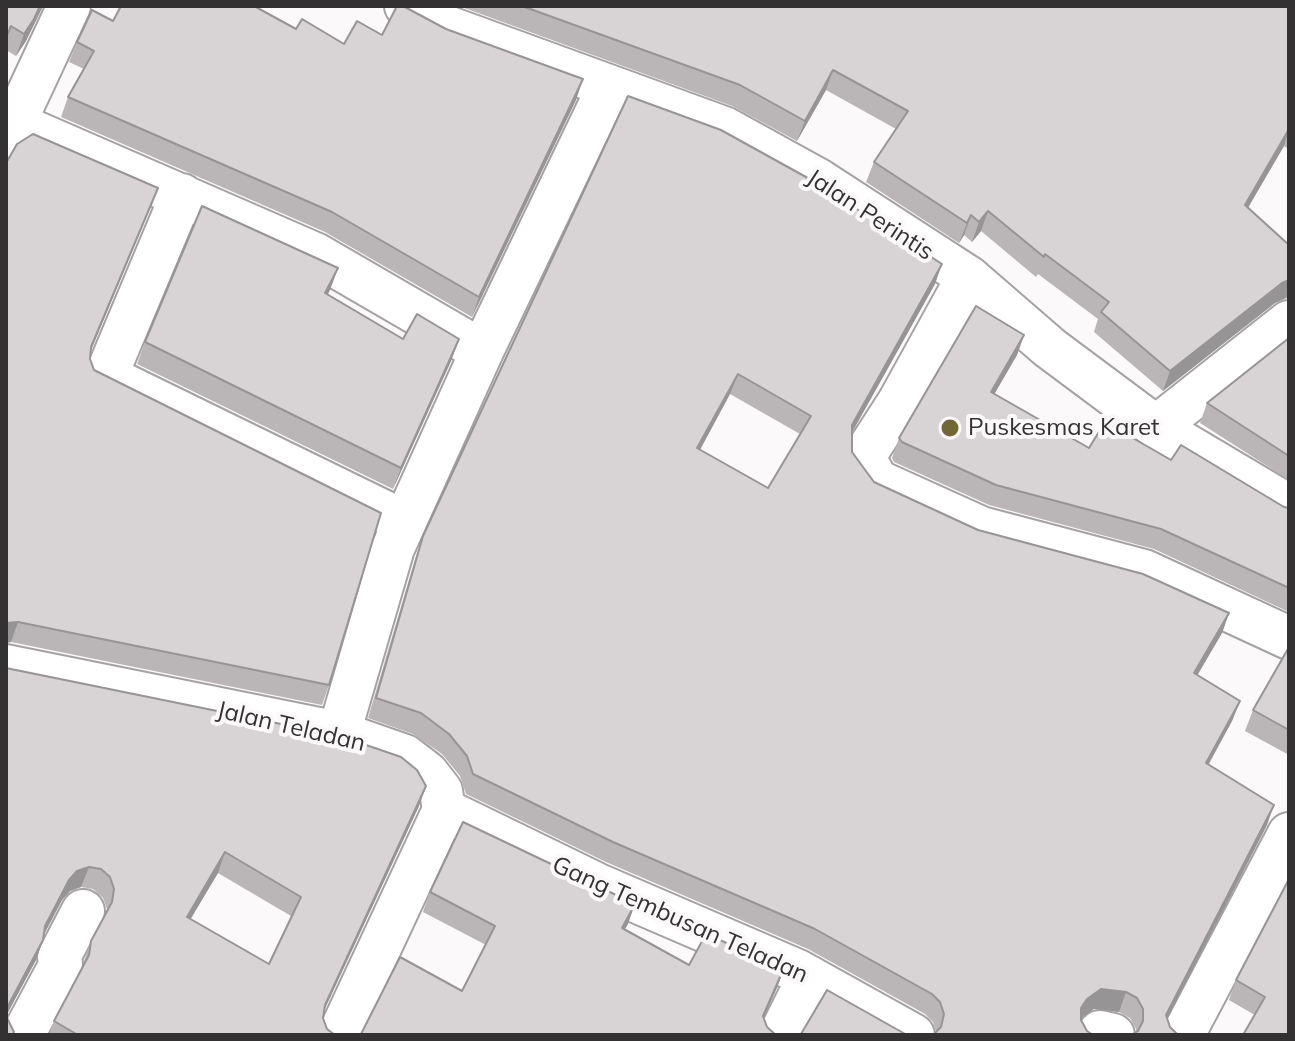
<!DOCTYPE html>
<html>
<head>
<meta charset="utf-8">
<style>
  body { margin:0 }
  #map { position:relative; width:1295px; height:1041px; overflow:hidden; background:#fcf9fb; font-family:Mulish,sans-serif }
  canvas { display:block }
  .frame { position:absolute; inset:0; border:8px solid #333132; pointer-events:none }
</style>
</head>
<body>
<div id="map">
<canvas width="1295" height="1041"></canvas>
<div class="frame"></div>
</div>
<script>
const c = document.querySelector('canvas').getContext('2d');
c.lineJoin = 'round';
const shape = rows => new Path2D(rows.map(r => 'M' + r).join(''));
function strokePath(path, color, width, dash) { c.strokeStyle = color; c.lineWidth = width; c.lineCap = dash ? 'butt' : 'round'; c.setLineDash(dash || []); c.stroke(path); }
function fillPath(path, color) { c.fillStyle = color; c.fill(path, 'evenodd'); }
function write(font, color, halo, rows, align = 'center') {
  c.font = font + ' Mulish,sans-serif'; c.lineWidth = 8; c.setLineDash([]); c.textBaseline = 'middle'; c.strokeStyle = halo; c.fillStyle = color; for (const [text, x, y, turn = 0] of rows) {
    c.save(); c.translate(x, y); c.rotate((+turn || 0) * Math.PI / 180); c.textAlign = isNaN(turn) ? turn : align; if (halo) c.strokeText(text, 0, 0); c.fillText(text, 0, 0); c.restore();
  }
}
const street = shape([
  [406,6,447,27,724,128,820,181,968,277,1050,348,1156,427,1289,506],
  [14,123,315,254,482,351],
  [6,141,69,6],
  [182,195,106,376,405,522],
  [968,277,899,402,868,450,866,461,877,481,981,528,1144,571,1289,638],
  [1156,427,1289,322],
  [6,666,339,733,405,756,427,773,441,791,444,810,339,1035],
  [339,733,393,548,482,351,608,88],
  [444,810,596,884,798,971,913,1035],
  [23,1035,61,964,59,957,83,911],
  [780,1035,809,977],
  [1097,1035,1100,1032,1113,1035],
  [1183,1035,1289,834]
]);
strokePath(street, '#a5a2a4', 46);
strokePath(street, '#fff', 42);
fillPath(shape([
  [6,6,43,6,26,41,16,56,6,50],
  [459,6,1289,6,1289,149,1284,146,1248,207,1289,245,1289,299,1286,298,1275,303,1163,391,1094,332,1098,319,1038,274,1036,277,981,231,972,242,964,235,959,243,866,182,874,162,896,129,826,90,797,141,732,106],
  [113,21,296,29,344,44,382,35,576,100,472,317,325,232,61,117,68,97,84,69,69,62,77,42],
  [628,96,935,284,852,432,852,452,874,482,978,530,1229,613,1222,633,1197,675,1240,701,1232,721,1209,764,1267,825,1167,1019,1170,1027,1136,1032,1136,1029,1130,1018,1119,1012,1094,1009,936,1032,933,1022,925,1014,808,949,606,862,466,794,460,776,442,754,413,734,368,718,416,556,423,536],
  [730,394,800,434,768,488,700,450],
  [6,163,150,208,91,350,90,359,94,370,329,685,322,705,11,642,6,643],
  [338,268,328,294,403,339,459,339,451,361,393,489,137,364,145,342],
  [1024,335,1017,355,994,394,1089,448,1171,460,1289,508,1289,612,1154,549,989,505,894,462,892,458,899,438],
  [1289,338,1289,480,1200,423,1207,403],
  [1289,647,1289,755,1245,731,1253,710],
  [6,668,419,806,324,1011,323,1018,327,1029,335,1035,49,1035,54,1021,83,967,84,961,91,941,106,912,107,909,103,898,93,889,81,887,70,891,62,900,44,934,43,940,36,960,7,1014,6,1035],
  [218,873,291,916,269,964,190,919],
  [1289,879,1289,1035,1229,1000,1236,980],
  [430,892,628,924,624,929,689,965,784,968,764,1017,767,1027,462,991,486,945,423,912]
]), '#bab6b7');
fillPath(shape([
  [40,6,43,6,26,41,16,56,24,34],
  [833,70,826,90,797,141,805,121],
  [583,79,576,100,472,317,479,297],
  [1289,129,1284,146,1238,225,1245,205],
  [158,188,150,208,84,367,91,347],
  [988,211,981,231,972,242,979,222],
  [971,215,964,235,959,243,967,223],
  [942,264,935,284,845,445,852,425],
  [338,268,330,290,317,314,325,293],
  [1289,280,1289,291,1286,298,1275,303,1163,391,1170,371,1282,283],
  [1024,335,1017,355,984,412,991,392],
  [459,339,451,361,393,489,401,468],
  [738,374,730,394,690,468,697,448],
  [1229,613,1222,633,1187,693,1194,673],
  [18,622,11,642,6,643,6,623],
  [1240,701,1232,721,1198,783,1206,763],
  [426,786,419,806,317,1025,325,1005],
  [1274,805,1267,825,1159,1035,1166,1015],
  [225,852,218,873,180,937,187,917],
  [89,867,81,887,70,891,62,900,38,946,45,926,69,880,77,871],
  [635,904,628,924,614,948,622,928],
  [43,940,36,960,6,1016,9,1004],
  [784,968,777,988,756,1035,763,1016],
  [1101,989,1126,992,1119,1012,1094,1009,1080,1019,1081,1008,1087,999]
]), '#979495');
const building = shape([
  [6,6,40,6,34,19,24,34,11,26,6,37,6,6],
  [121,6,254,6,296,29,302,19,344,44,357,21,382,35,397,6,403,6,446,29,583,79,479,297,332,212,68,97,94,51,77,42,92,10,113,21,121,6],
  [522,6,1289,6,1289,129,1245,205,1289,245,1289,280,1282,283,1170,371,1101,312,1109,302,1045,254,1044,257,988,211,979,222,971,215,967,223,874,162,908,111,833,70,805,121,740,85,522,6],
  [628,96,721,130,815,182,942,264,852,425,852,452,874,482,978,530,1143,574,1229,613,1194,673,1240,701,1206,763,1274,805,1166,1015,1170,1027,1178,1035,1131,1035,1138,1031,1143,1021,1143,1009,1137,998,1126,992,1101,989,1087,999,1081,1008,1081,1020,1087,1031,1093,1035,933,1035,941,1027,944,1014,940,1002,932,994,815,929,613,842,473,774,467,756,449,734,421,713,376,698,423,536,628,96],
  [738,374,811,416,768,488,697,448,738,374],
  [33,134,158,188,91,347,90,359,94,370,381,513,329,685,18,622,6,623,6,163,17,144,33,134],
  [202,206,338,268,325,293,403,339,417,314,459,339,401,468,145,342,202,206],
  [976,306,1024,335,991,392,1089,448,1105,422,1171,460,1181,445,1284,507,1289,508,1289,588,1161,529,996,485,902,442,899,438,976,306],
  [1289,338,1289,456,1207,403,1289,338],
  [1289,647,1289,730,1253,710,1289,647],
  [6,668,340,736,401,757,417,770,426,786,325,1005,323,1018,327,1029,335,1035,78,1035,54,1021,89,955,91,941,112,902,114,889,110,877,101,869,89,867,77,871,69,880,45,926,43,940,9,1004,6,1016,14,1032,12,1035,6,1035,6,668],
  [225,852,301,897,269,964,187,917,225,852],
  [463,822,635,904,622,928,689,965,706,934,784,968,763,1016,767,1027,776,1035,358,1035,361,1034,400,957,462,991,495,926,430,892,463,822],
  [1289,879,1289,1035,1243,1035,1265,997,1236,980,1289,879],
  [827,990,907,1035,800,1035,801,1034,827,990]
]);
fillPath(building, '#d8d4d5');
strokePath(building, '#979495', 2);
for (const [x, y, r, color] of [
  [950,428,10,"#716835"]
]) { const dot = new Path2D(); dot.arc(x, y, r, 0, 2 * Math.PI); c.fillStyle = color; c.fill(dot); strokePath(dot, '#fcf9fb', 3); }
write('24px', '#333132', '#fcf9fb', [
  ["Jalan Perintis",870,215,33],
  ["Jalan Teladan",291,727,13],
  ["Gang Tembusan Teladan",680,920,24]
]);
write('24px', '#333132', '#fcf9fb', [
  ["Puskesmas Karet",968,428]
], 'left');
</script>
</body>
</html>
